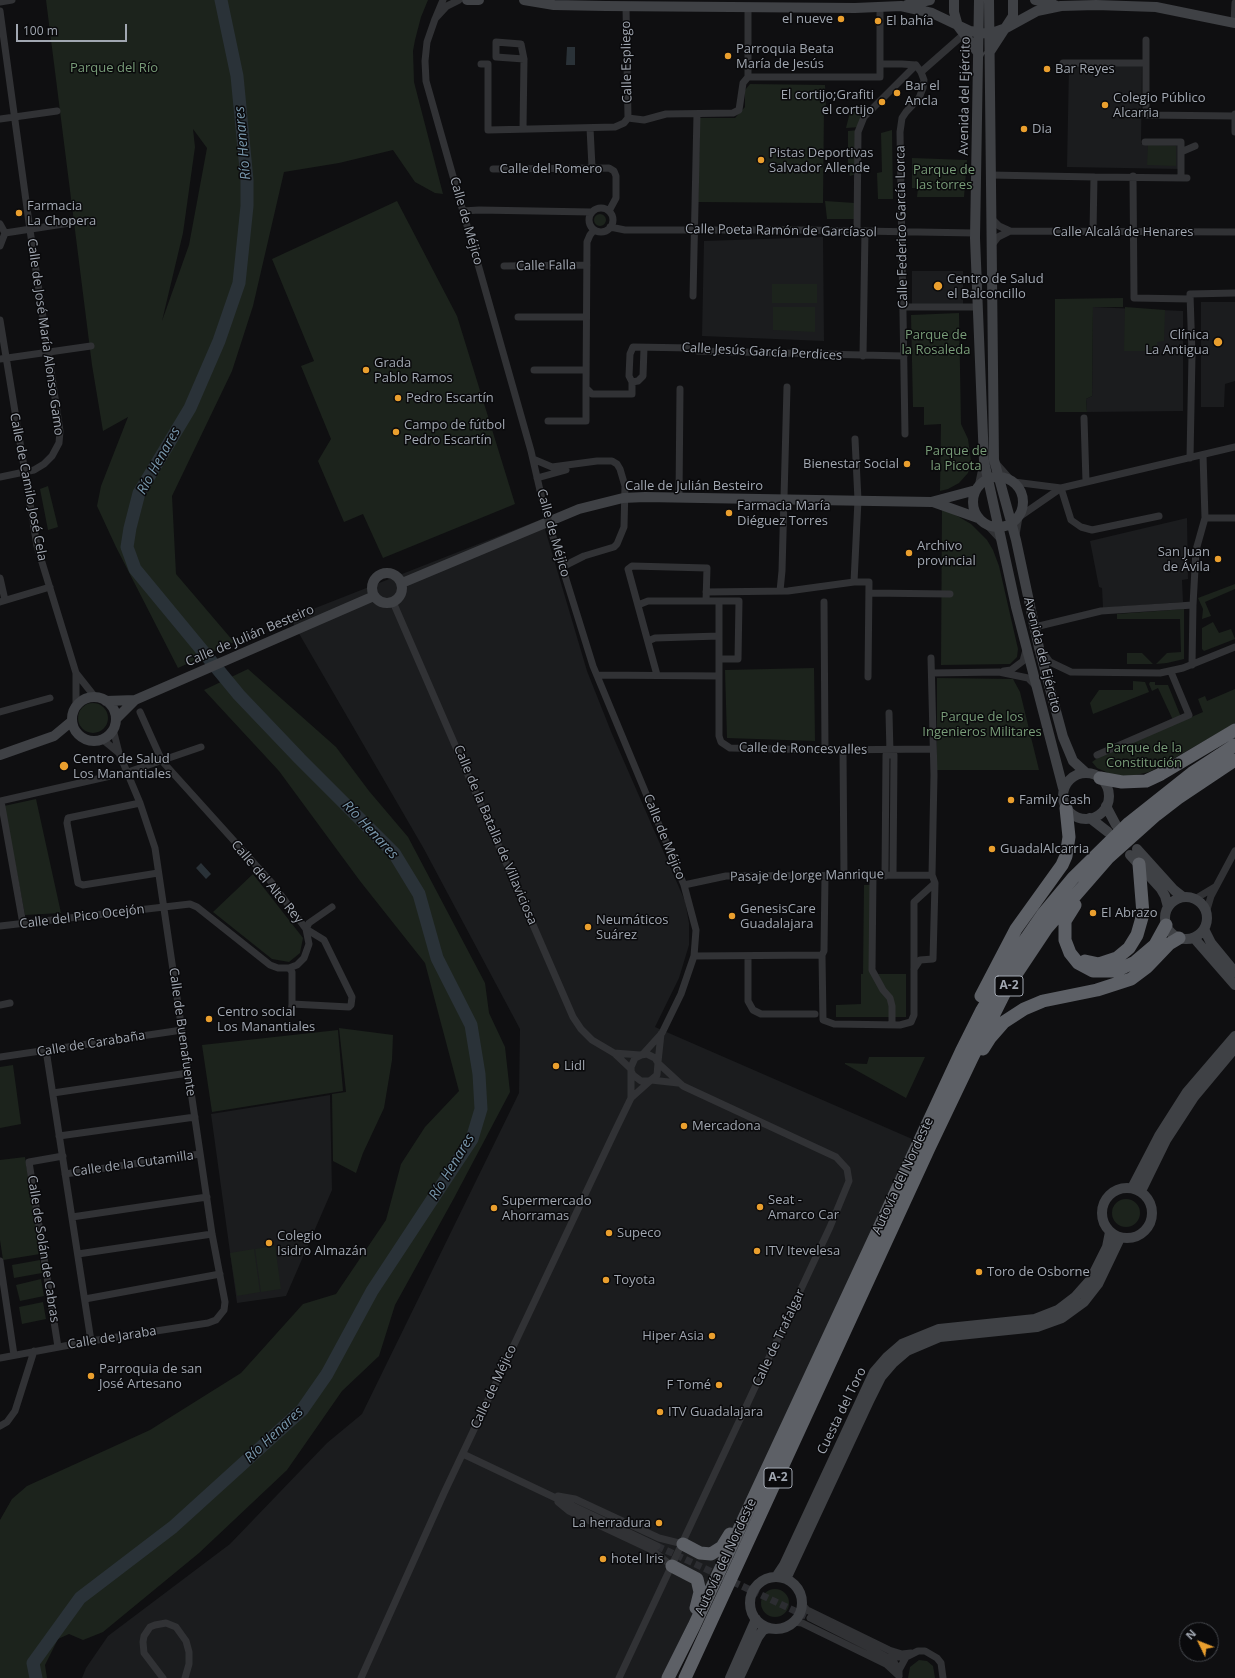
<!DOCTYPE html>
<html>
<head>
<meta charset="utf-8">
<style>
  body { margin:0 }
  #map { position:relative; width:1235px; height:1678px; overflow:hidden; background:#0f0f11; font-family:"Open Sans",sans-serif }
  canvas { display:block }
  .north { position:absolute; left:1179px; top:1622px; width:40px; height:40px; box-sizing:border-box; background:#0a0a0c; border:1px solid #46494e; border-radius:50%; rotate:313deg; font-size:11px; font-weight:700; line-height:16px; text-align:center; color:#a1a7b1 }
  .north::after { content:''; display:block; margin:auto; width:14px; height:18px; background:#ea9f2e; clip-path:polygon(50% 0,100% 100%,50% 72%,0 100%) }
  .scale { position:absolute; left:16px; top:24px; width:111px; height:18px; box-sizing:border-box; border:2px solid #a1a7b1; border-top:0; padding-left:5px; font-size:12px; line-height:14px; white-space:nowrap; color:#a1a7b1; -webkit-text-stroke:3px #0a0a0c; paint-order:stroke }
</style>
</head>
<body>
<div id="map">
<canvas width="1235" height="1678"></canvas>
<div class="north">N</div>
<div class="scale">100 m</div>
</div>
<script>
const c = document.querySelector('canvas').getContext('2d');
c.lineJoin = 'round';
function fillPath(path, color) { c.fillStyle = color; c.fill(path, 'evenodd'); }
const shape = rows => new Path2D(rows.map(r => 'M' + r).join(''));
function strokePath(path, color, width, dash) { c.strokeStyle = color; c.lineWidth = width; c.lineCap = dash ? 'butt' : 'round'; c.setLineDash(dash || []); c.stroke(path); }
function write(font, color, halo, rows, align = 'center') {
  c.font = font + ' "Open Sans",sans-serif'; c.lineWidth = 3; c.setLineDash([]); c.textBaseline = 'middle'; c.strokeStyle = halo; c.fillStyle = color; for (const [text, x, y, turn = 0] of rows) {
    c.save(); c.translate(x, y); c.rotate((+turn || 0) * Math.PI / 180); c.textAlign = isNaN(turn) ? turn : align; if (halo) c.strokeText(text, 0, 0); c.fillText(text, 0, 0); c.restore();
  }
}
fillPath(shape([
  [1069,65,1142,66,1141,144,1179,144,1179,169,1067,167],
  [823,237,824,341,702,336,704,241],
  [912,271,963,271,963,304,912,304],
  [1201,302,1235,302,1235,381,1225,384,1224,407,1201,407],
  [1093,307,1183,311,1183,411,1087,412,1086,399,1092,396],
  [1187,518,1188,579,1182,580,1183,602,1103,608,1102,588,1099,587,1090,541],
  [542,519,587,671,612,734,685,901,689,923,689,945,679,978,655,1027,919,1142,667,1678,82,1678,86,1668,108,1636,230,1544,327,1443,362,1414,519,1093,520,1029,424,849,290,618],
  [330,1095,332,1190,286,1296,237,1303,211,1114]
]), '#1b1c1e');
fillPath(shape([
  [46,0,428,0,421,17,415,40,413,51,414,82,443,194,435,193,415,182,393,150,339,163,284,172,253,306,232,371,172,496,176,574,234,642,178,668,116,547,97,506,101,486,128,417,103,431,92,365],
  [193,129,207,148,189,245,162,321,183,233,195,147],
  [750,84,825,85,826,106,824,106,823,203,698,202,700,118,735,118,745,107,745,90],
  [866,111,860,127,846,128,850,112],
  [858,130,856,174,850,176,848,169,848,131],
  [892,130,893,199,878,199,877,173,882,172,881,133],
  [1148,145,1176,146,1176,166,1147,165],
  [912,158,967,160,964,197,917,197,918,188,912,188],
  [397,201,457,316,515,504,383,558,363,514,344,522,318,461,331,439,301,366,314,361,272,259],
  [825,201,855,203,855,219,827,219],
  '594 220a6 6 0 1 1 12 0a6 6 0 1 1-12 0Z',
  [772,284,817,284,817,303,772,303],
  [1123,298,1123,307,1093,307,1092,396,1086,399,1087,412,1055,412,1055,299],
  [773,307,815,307,815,332,773,330],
  [1125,307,1165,310,1164,341,1157,342,1157,351,1124,351],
  [959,313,961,424,968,439,971,461,968,473,959,483,948,489,940,491,941,424,924,425,924,407,913,407,911,315],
  [48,486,58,527,48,530,40,489],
  [942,507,971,524,987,540,993,550,999,566,1018,649,1017,657,1010,664,941,665],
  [1235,584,1235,589,1205,602,1211,616,1202,619,1203,609,1198,598],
  [1184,609,1184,659,1167,663,1156,664,1167,653,1181,652,1180,619,1117,619,1117,614],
  [1213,622,1219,633,1231,629,1235,639,1204,651,1202,649,1202,628],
  [1127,653,1142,653,1153,664,1127,664],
  [814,668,815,741,727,738,725,670],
  [248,669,336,747,369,791,408,837,485,983,489,1013,505,1047,510,1092,454,1198,395,1305,379,1356,342,1391,287,1470,199,1553,103,1632,83,1640,69,1634,58,1639,45,1665,47,1678,0,1678,0,1520,12,1499,27,1486,150,1430,241,1373,303,1304,336,1294,386,1220,401,1164,425,1127,459,1091,425,963,360,881,279,771,204,690],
  [937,678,1013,679,1020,692,1039,770,937,770],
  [1133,681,1145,682,1149,692,1093,714,1090,703,1099,690,1133,690],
  [1150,682,1155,682,1155,685,1168,685,1181,717,1173,720,1158,688,1152,691,1149,684],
  [1235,689,1235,723,1166,763,1149,772,1127,777,1113,775,1097,768,1092,762,1099,757,1203,712,1198,699,1205,696,1207,701],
  '78 718a15 15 0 1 1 30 0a15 15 0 1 1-30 0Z',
  [36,799,61,913,25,915,4,806],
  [253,874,303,938,300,953,289,962,272,959,213,912],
  [864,885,871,885,871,974,906,974,906,1017,836,1017,836,1005,861,1004,861,974,863,974],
  [339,1028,393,1035,392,1060,384,1108,363,1153,356,1173,333,1161,332,1094,346,1092],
  [338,1030,343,1091,212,1112,202,1045],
  [869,1057,925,1057,906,1098,845,1064,845,1063,867,1064],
  [13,1065,21,1124,0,1128,0,1067],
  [25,1157,40,1254,3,1260,0,1240,0,1160],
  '1112 1213a14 14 0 1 1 28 0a14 14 0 1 1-28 0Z',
  [275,1246,281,1289,261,1292,255,1249],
  [254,1249,260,1292,237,1296,230,1253],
  [40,1260,42,1273,14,1278,12,1265],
  [41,1279,44,1296,20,1301,16,1285],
  [43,1302,46,1319,22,1324,19,1307],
  '761 1603a14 14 0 1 1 28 0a14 14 0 1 1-28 0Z',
  [919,1660,927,1661,933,1666,935,1678,908,1678,910,1667]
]), '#1c231c');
fillPath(shape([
  [567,47,575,47,575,65,566,65],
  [201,863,211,874,206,879,196,868]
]), '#2a3238');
strokePath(shape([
  [36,1678,33,1663,80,1598,173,1527,302,1410,327,1374,372,1291,472,1139,481,1109,479,1074,471,1025,437,958,419,894,394,853,300,759,239,695,135,569,127,547,130,528,139,493,190,408,219,341,239,283,247,206,247,180,237,76,221,0]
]), '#2a3238', 13);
strokePath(shape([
  [657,1546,810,1618]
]), '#2c2d31', 7, [7, 3.5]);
strokePath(shape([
  [443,0,435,19,447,6,459,0],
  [0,2,12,0],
  [626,7,628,118],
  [0,11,30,230,60,431,59,443,52,456,44,464,34,470,0,477],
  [435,19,427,42,425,61,426,81,531,451,542,499],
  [1234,23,1235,3],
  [1146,40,1146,115,1234,116],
  [1063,63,1146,63],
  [481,64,488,64,488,130,615,127,624,123,628,118],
  [881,64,902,64,916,65,921,72,924,80,923,88,919,98,906,112,902,118,900,132,905,434],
  [921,72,963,35],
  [748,77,748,7],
  [1235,114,1235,132],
  [628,118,644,120,666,114,733,113,739,110,743,83,748,77,880,77,880,6],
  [0,119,57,111],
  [590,128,592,167],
  [523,129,524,59,496,57,496,42,521,44,524,59],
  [1145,142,1181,142,1181,152],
  [493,169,609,168,614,171,616,176,616,198,609,211],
  [990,175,1094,177],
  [1133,176,1134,298,1190,299],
  [1181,178,1181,152,1195,146],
  '589 220a12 12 0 1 1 24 0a12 12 0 1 1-24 0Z',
  [463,211,479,210,591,212],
  [991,218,999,226,1010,231],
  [0,224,5,233,0,246],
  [610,227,625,230,804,230,975,233],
  [594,230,590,235,587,242,586,388,592,394,632,394,632,382],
  [857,231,858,132,864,117,916,65],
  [1093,232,1094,177,1187,178],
  [5,233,70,223],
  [991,246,998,237,1010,231,1235,232],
  [504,266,587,265],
  [693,296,697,114],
  [903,307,978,307],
  [518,317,586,317],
  [0,320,37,546,76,673,76,705],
  [644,348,643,376,638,381,632,382,629,376,630,354,633,347,692,348,698,351,904,356],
  [863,356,865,231],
  [0,359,91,346],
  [534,370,585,370],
  [1084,418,1086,482],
  [548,421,586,421,586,388],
  [1190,458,1192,355,1190,294,1235,293],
  [533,459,552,467,597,461,612,461,617,464,620,469,625,486,624,527,617,544,614,547,584,556,562,567],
  [996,463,1011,480],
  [537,478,566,470],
  [1014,482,1061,488],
  [978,487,983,463],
  [1061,488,1071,520,1081,527,1092,530,1159,516],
  [679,497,680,389],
  [1205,518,1235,518],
  [988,526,1001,540],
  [1016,535,1019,517,1061,488,1235,447],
  [556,547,593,666,684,885,696,930,694,956,681,994,662,1033,643,1054],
  [0,578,5,600],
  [854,582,858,500,855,439],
  [780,591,782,571,787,387],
  [706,592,788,591,854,582,869,582,868,677],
  [869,593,950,594],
  [0,602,50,587],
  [393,602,573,1017,581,1029,592,1040,614,1053,631,1069],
  [824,602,825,750],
  [638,605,648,601,719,601],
  [1035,627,1101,611,1193,605,1196,550,1205,518,1203,455],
  [648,641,655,638,719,636],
  [1042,651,1050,662,1071,672,1160,673,1183,668,1235,647],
  [719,659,738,659,739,601,719,601,719,676],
  [1192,665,1193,605],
  [1004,671,1011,670,1023,661,1026,650],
  [76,673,95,697],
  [932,673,999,672,1028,678,1036,686],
  [597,675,719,676,719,736,721,742,730,748,825,750,932,749],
  [657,675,628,569,632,566,707,568,706,601],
  [0,712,50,698],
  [889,713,890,753],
  [102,739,119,753],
  [843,750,844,876],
  [1097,755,1189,715,1171,672],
  [0,801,128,772,201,747],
  [1,801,23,924],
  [140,803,68,818,67,823,78,883,83,885,158,873],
  [873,875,872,970,883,990,890,998,892,1006,892,1025],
  [825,876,824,951,822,955,823,1020,834,1024,900,1025,911,1022,914,1015,914,902,935,883,932,875,934,775,931,658],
  [885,876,886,755,894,755,893,875],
  [684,885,726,876,932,875],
  [1195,899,1215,887],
  [1206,913,1211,896,1235,851],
  [0,926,190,904,197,907,270,965,278,968,289,968,297,965,304,958,309,944,306,929,272,883,162,761,140,712],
  [694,956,822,955],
  [748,956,748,1001,753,1010,761,1014,815,1014],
  [289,968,292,972,292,1004,349,1007,351,1005,352,997,324,940,306,929,309,923,332,907],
  [914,969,920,960,933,959,935,883],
  [0,1005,10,1003],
  [291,1014,292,1004],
  [46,1050,91,1341],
  [614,1053,640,1055],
  [0,1057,182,1030],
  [658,1062,661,1034],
  [651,1080,678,1083],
  [53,1093,188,1073],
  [631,1098,631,1067,635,1058,641,1055,647,1054,655,1058,658,1063,657,1075,650,1081,641,1081,633,1075,631,1071],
  [59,1136,195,1117],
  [65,1174,200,1154],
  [72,1217,207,1197],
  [78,1254,212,1234],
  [0,1261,14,1355],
  [85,1299,220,1274],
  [58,1347,29,1162,63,1156],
  [0,1358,91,1341,208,1323,216,1320,224,1310,225,1302,212,1234,155,848,140,803,119,753,113,729],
  [0,1426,7,1422,15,1411,34,1351],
  [463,1454,657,1546],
  [558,1496,575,1499,659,1538,683,1544],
  [558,1502,569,1511,652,1550,672,1566],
  [802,1604,807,1610,889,1650,902,1654,911,1653],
  [810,1618,887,1657],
  [793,1622,802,1623,886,1664,899,1676],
  [899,1670,894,1662,887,1657,906,1657],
  [899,1676,899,1670,906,1657,918,1651,925,1651,937,1658,941,1663,943,1678],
  [163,1678,144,1653,143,1642,144,1636,150,1627,155,1625,166,1623,176,1627,186,1641,189,1652,189,1664,185,1678],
  [361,1678,444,1493,615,1131,631,1098,650,1081],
  [619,1678,830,1227,849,1181,847,1169,836,1157,683,1086,658,1063]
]), '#313235', 7);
strokePath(shape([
  [467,0,479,0],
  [524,0,554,5,606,6,855,8,901,6,932,13,970,31,989,34,1006,28,1037,11,1061,6,1096,5,1156,7,1235,23],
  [954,0,954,12,958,26,979,54],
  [979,0,975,238,984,461,1016,607,1063,788],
  [989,0,994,460,1016,540,1039,648,1063,737,1073,761,1085,772],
  [1035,0,1055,5],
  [907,5,930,0],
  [989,53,1013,16,1013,0],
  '973 502a25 25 0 1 1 50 0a25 25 0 1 1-50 0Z',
  [933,502,978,518],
  '372 588a15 15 0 1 1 30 0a15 15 0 1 1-30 0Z',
  [402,583,579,509,623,498,645,497,931,502,976,490],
  '72 719a22 22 0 1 1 44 0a22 22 0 1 1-44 0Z',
  [106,701,135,700],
  [116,719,135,700,374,596],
  [0,755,54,736,72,721],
  '1063 796a23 23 0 1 1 46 0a23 23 0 1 1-46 0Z',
  [1106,806,1116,825],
  [1090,818,1108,832],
  [1137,849,1174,890,1183,897],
  [1130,855,1161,889,1165,896,1168,907],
  '1165 918a21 21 0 1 1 42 0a21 21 0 1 1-42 0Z',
  [1204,929,1211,943,1235,972],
  [1194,938,1235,985],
  '1102 1213a25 25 0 1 1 50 0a25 25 0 1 1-50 0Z',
  [1132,1188,1159,1136,1187,1092,1235,1036],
  [1141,1191,1166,1140,1194,1097,1235,1048],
  [776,1577,784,1565,874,1372,887,1357,902,1344,939,1329,1035,1319,1058,1310,1075,1297,1091,1279,1107,1247,1110,1232],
  '750 1603a26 26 0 1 1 52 0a26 26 0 1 1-52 0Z',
  [786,1579,870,1399,881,1377,893,1363,907,1351,940,1337,1037,1327,1062,1318,1084,1302,1098,1284,1120,1238],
  [730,1678,756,1619],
  [739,1678,758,1637,763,1630,769,1628]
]), '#3f4145', 10);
strokePath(shape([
  [1100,778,1122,782,1146,781,1161,774,1235,730],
  [1075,905,1065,921,1065,940,1070,953,1078,963,1093,971,1116,971,1135,962,1155,945,1166,925],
  [1085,961,1099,964,1117,958,1129,948,1137,935,1143,914,1139,864],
  [981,996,1016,929,1062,865,1066,856,1069,837,1066,808],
  [983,1049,990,1038,1004,1022,1024,1009,1043,1001,1097,990,1131,979,1147,967,1169,944,1179,938],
  [683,1544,700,1553,711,1554,722,1547,730,1534],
  [672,1566,697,1579,700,1592,696,1608],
  [668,1678,694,1626,961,1052,982,1010,1016,953,1043,914,1073,878,1129,823,1192,773,1235,745],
  [685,1678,929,1148,972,1058,1007,988,1047,928,1108,858,1156,815,1178,798,1235,760]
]), '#5d6066', 13);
strokePath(shape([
  [542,499,556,547]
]), '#313235', 7);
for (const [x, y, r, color] of [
  [841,19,4,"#ea9f2e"],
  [878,21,4,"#ea9f2e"],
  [728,56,4,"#ea9f2e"],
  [1047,69,4,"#ea9f2e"],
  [897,93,4,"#ea9f2e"],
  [882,102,4,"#ea9f2e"],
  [1105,105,4,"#ea9f2e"],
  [1024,129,4,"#ea9f2e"],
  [761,160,4,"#ea9f2e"],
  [19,213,4,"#ea9f2e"],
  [938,286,5,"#ea9f2e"],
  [1218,342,5,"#ea9f2e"],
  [366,370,4,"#ea9f2e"],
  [398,398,4,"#ea9f2e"],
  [396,432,4,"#ea9f2e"],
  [907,464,4,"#ea9f2e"],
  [729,513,4,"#ea9f2e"],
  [909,553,4,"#ea9f2e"],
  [1218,559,4,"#ea9f2e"],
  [64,766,5,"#ea9f2e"],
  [1011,800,4,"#ea9f2e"],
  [992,849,4,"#ea9f2e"],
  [1093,913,4,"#ea9f2e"],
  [732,916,4,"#ea9f2e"],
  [588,927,4,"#ea9f2e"],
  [209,1019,4,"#ea9f2e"],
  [556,1066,4,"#ea9f2e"],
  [684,1126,4,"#ea9f2e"],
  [760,1207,4,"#ea9f2e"],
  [494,1208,4,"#ea9f2e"],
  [609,1233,4,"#ea9f2e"],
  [269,1243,4,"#ea9f2e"],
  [757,1251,4,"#ea9f2e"],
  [979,1272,4,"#ea9f2e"],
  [606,1280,4,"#ea9f2e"],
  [712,1336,4,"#ea9f2e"],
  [91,1376,4,"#ea9f2e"],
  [719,1385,4,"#ea9f2e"],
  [660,1412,4,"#ea9f2e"],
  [659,1523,4,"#ea9f2e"],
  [603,1559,4,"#ea9f2e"]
]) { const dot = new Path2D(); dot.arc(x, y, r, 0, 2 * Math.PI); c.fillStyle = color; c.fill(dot); strokePath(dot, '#0a0a0c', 1.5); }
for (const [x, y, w] of [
  [1009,986,28],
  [778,1478,28]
]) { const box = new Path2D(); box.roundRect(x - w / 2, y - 10, w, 20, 3); c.fillStyle = '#0a0a0c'; c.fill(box); strokePath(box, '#a1a7b1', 1); }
write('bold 12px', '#a1a7b1', null, [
  ["A-2",1009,986],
  ["A-2",778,1478]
]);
write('13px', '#a1a7b1', '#0a0a0c', [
  ["el nueve",833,19,"right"],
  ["El bahía",886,21],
  ["Parroquia Beata",736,49],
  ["María de Jesús",736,64],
  ["Bar Reyes",1055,69],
  ["Bar el",905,86],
  ["Ancla",905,101],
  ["El cortijo;Grafiti",874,95,"right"],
  ["el cortijo",874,110,"right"],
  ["Colegio Público",1113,98],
  ["Alcarria",1113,113],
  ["Dia",1032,129],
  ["Pistas Deportivas",769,153],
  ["Salvador Allende",769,168],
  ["Farmacia",27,206],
  ["La Chopera",27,221],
  ["Centro de Salud",947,279],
  ["el Balconcillo",947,294],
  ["Clínica",1209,335,"right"],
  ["La Antigua",1209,350,"right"],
  ["Grada",374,363],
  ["Pablo Ramos",374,378],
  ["Pedro Escartín",406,398],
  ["Campo de fútbol",404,425],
  ["Pedro Escartín",404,440],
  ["Bienestar Social",899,464,"right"],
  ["Farmacia María",737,506],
  ["Diéguez Torres",737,521],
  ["Archivo",917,546],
  ["provincial",917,561],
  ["San Juan",1210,552,"right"],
  ["de Ávila",1210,567,"right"],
  ["Centro de Salud",73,759],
  ["Los Manantiales",73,774],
  ["Family Cash",1019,800],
  ["GuadalAlcarria",1000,849],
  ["GenesisCare",740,909],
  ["Guadalajara",740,924],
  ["El Abrazo",1101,913],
  ["Neumáticos",596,920],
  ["Suárez",596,935],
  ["Centro social",217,1012],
  ["Los Manantiales",217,1027],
  ["Lidl",564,1066],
  ["Mercadona",692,1126],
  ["Seat -",768,1200],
  ["Amarco Car",768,1215],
  ["Supermercado",502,1201],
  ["Ahorramas",502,1216],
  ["Supeco",617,1233],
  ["Colegio",277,1236],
  ["Isidro Almazán",277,1251],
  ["ITV Itevelesa",765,1251],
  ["Toro de Osborne",987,1272],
  ["Toyota",614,1280],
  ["Hiper Asia",704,1336,"right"],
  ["Parroquia de san",99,1369],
  ["José Artesano",99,1384],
  ["F Tomé",711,1385,"right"],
  ["ITV Guadalajara",668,1412],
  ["La herradura",651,1523,"right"],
  ["hotel Iris",611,1559]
], 'left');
write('13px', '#a1a7b1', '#0a0a0c', [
  ["Calle Espliego",627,62,-91],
  ["Avenida del Ejército",965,96,-89],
  ["Calle del Romero",551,169],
  ["Calle de Méjico",466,221,74],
  ["Calle Federico García Lorca",902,227,-91],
  ["Calle Poeta Ramón de Garcíasol",781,231,1],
  ["Calle Alcalá de Henares",1123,232],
  ["Calle Falla",546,266,-1],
  ["Calle de José María Alonso Gamo",45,337,82],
  ["Calle Jesús García Perdices",762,352,3],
  ["Calle de Julián Besteiro",694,486],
  ["Calle de Camilo José Cela",28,487,79],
  ["Calle de Méjico",553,533,74],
  ["Calle de Julián Besteiro",250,636,-23],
  ["Avenida del Ejército",1042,655,76],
  ["Calle de Roncesvalles",803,749,1],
  ["Calle de la Batalla de Villaviciosa",495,835,67],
  ["Calle de Méjico",664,837,68],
  ["Pasaje de Jorge Manrique",807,876,-1],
  ["Calle del Alto Rey",267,882,50],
  ["Calle del Pico Ocejón",82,917,-7],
  ["Calle de Buenafuente",182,1032,82],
  ["Calle de Carabaña",91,1044,-9],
  ["Calle de la Cutamilla",133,1164,-8],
  ["Autovía del Nordeste",903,1176,-65],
  ["Calle de Solán de Cabras",43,1249,81],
  ["Calle de Jaraba",112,1338,-9],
  ["Calle de Trafalgar",779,1338,-65],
  ["Calle de Méjico",494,1387,-65],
  ["Cuesta del Toro",842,1411,-64],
  ["Autovía del Nordeste",726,1557,-65]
]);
write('13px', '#789c78', '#0a0a0c', [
  ["Parque del Río",114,68],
  ["Parque de",944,170],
  ["las torres",944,185],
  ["Parque de",936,335],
  ["la Rosaleda",936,350],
  ["Parque de",956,451],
  ["la Picota",956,466],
  ["Parque de los",982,717],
  ["Ingenieros Militares",982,732],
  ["Parque de la",1144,748],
  ["Constitución",1144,763]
]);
write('italic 14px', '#7897ac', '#0a0a0c', [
  ["Río Henares",243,143,-95],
  ["Río Henares",159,461,-61],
  ["Río Henares",370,830,47],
  ["Río Henares",452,1167,-59],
  ["Río Henares",274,1435,-43]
]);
</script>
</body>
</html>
